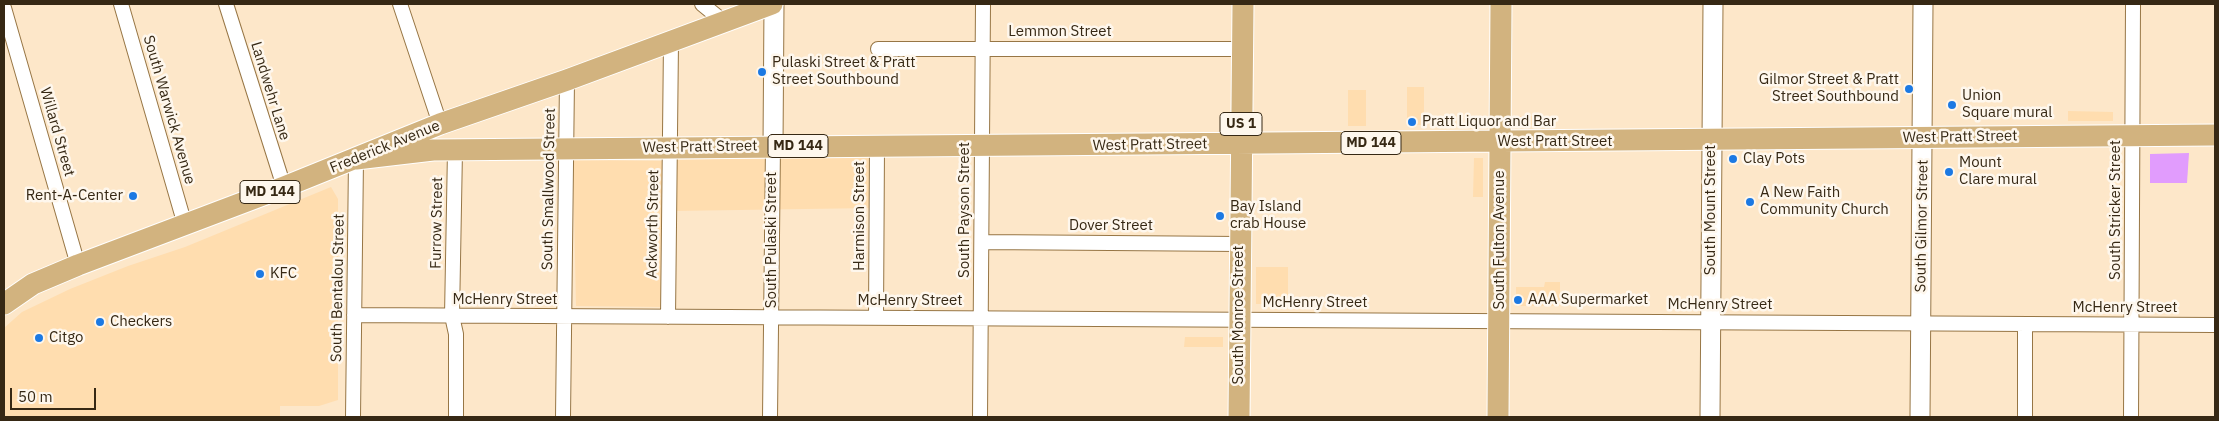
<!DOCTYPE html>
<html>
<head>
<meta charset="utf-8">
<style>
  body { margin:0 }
  #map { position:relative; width:2219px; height:421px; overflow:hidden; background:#fde7c9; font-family:"IBM Plex Sans",sans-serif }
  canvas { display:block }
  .frame { position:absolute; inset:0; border:5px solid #362814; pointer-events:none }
  .scale { position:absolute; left:10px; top:388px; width:86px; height:22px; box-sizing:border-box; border:2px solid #362814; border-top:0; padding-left:6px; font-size:15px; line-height:18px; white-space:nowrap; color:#362814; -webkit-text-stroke:4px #fef7ed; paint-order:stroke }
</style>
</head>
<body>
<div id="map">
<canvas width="2219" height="421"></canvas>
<div class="frame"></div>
<div class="scale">50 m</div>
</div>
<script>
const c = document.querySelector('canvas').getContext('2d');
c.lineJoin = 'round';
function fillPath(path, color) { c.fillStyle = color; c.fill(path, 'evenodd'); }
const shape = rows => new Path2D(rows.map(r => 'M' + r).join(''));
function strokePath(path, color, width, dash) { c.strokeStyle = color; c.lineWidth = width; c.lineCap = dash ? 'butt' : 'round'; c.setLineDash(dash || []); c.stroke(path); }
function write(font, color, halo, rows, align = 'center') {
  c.font = font + ' "IBM Plex Sans",sans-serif'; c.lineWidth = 5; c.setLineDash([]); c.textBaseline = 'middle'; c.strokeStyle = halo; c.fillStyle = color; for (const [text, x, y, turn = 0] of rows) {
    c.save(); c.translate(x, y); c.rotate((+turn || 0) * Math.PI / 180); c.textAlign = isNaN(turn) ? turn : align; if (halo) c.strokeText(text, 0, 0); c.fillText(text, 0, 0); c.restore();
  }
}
fillPath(shape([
  [1407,87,1424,87,1424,125,1407,125],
  [1348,90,1366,90,1366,126,1348,126],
  [2068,111,2113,112,2113,121,2068,121],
  [1516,116,1544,116,1545,125,1516,125],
  [873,155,872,208,672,211,672,160],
  [1474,158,1483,158,1483,197,1473,197],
  [573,160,666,161,664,307,576,306],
  [331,187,338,199,338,400,319,406,280,406,280,417,4,417,4,328,22,312,70,289,128,266,185,247],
  [1256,267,1288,267,1288,304,1256,304],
  [1545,282,1560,282,1560,306,1516,306,1516,287,1544,287],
  [1185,337,1223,337,1223,347,1184,347]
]), '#ffddaf');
fillPath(shape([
  [2189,153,2187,183,2150,183,2150,154]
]), '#e19cfd');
const street = shape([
  [121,4,185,225],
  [226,4,284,187],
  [400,4,440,124],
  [702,4,724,22],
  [4,8,78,265],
  [878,49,1242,49],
  [455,150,452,316,456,334,456,417],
  [982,242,1240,244],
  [354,315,2215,325],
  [668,317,671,42],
  [876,317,877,146],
  [353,417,356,159],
  [563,417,567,80],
  [770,417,773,146],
  [980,417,983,4],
  [2025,417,2025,324],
  [2131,417,2133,4]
]);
const secondary = shape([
  [773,146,774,4],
  [1710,417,1713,4],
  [1920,417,1923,4]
]);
const primary = shape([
  [356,159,433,150,2215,135],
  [4,304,33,284,78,265,284,187,440,124,567,80,772,4],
  [1239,417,1243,4],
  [1498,417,1501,4]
]);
strokePath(street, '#977645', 16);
strokePath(secondary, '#977645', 21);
strokePath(primary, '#fff', 23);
strokePath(street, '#fff', 14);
strokePath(secondary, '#fff', 19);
strokePath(primary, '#d2b37f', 21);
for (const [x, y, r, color] of [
  [762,72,5,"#1c79e3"],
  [1909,89,5,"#1c79e3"],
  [1952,105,5,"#1c79e3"],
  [1412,122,5,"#1c79e3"],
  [1733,159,5,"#1c79e3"],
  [1949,172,5,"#1c79e3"],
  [133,196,5,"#1c79e3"],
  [1750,202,5,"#1c79e3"],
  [1220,216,5,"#1c79e3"],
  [260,274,5,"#1c79e3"],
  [1518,300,5,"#1c79e3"],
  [100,322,5,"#1c79e3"],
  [39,338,5,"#1c79e3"]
]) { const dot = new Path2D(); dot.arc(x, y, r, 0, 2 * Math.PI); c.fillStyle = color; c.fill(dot); strokePath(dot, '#fef7ed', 2); }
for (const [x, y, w] of [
  [1241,124,42],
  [1371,143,60],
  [798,146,60],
  [270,192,60]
]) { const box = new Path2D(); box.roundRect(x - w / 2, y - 11.5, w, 23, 4); c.fillStyle = '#fef7ed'; c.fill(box); strokePath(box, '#362814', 1); }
write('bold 14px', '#362814', null, [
  ["US 1",1241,124],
  ["MD 144",1371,143],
  ["MD 144",798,146],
  ["MD 144",270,192]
]);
write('15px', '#362814', '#fef7ed', [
  ["Lemmon Street",1060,32],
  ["Landwehr Lane",270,91,73],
  ["South Warwick Avenue",169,110,74],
  ["Willard Street",57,132,74],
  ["West Pratt Street",1960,137,-1],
  ["West Pratt Street",1555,142],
  ["West Pratt Street",1150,145,-1],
  ["Frederick Avenue",385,147,-22],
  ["West Pratt Street",700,147,-1],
  ["South Smallwood Street",549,189,-89],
  ["South Payson Street",965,210,-90],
  ["South Mount Street",1711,210,-90],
  ["South Stricker Street",2116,210,-90],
  ["Harmison Street",860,216,-90],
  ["Furrow Street",437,223,-89],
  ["Ackworth Street",653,224,-89],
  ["Dover Street",1111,226],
  ["South Gilmor Street",1922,226,-89],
  ["South Pulaski Street",772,240,-90],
  ["South Fulton Avenue",1500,240,-90],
  ["South Bentalou Street",338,288,-89],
  ["McHenry Street",505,300],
  ["McHenry Street",910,301],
  ["McHenry Street",1315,303],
  ["McHenry Street",1720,305],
  ["McHenry Street",2125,308],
  ["South Monroe Street",1239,315,-90]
]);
write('15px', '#362814', '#fef7ed', [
  ["Pulaski Street & Pratt",772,63],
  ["Street Southbound",772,80],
  ["Gilmor Street & Pratt",1899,80,"right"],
  ["Street Southbound",1899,97,"right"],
  ["Union",1962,96],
  ["Square mural",1962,113],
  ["Pratt Liquor and Bar",1422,122],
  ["Clay Pots",1743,159],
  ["Mount",1959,163],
  ["Clare mural",1959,180],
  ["A New Faith",1760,193],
  ["Community Church",1760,210],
  ["Rent-A-Center",123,196,"right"],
  ["Bay Island",1230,207],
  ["crab House",1230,224],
  ["KFC",270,274],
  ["AAA Supermarket",1528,300],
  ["Checkers",110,322],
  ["Citgo",49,338]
], 'left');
</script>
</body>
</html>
